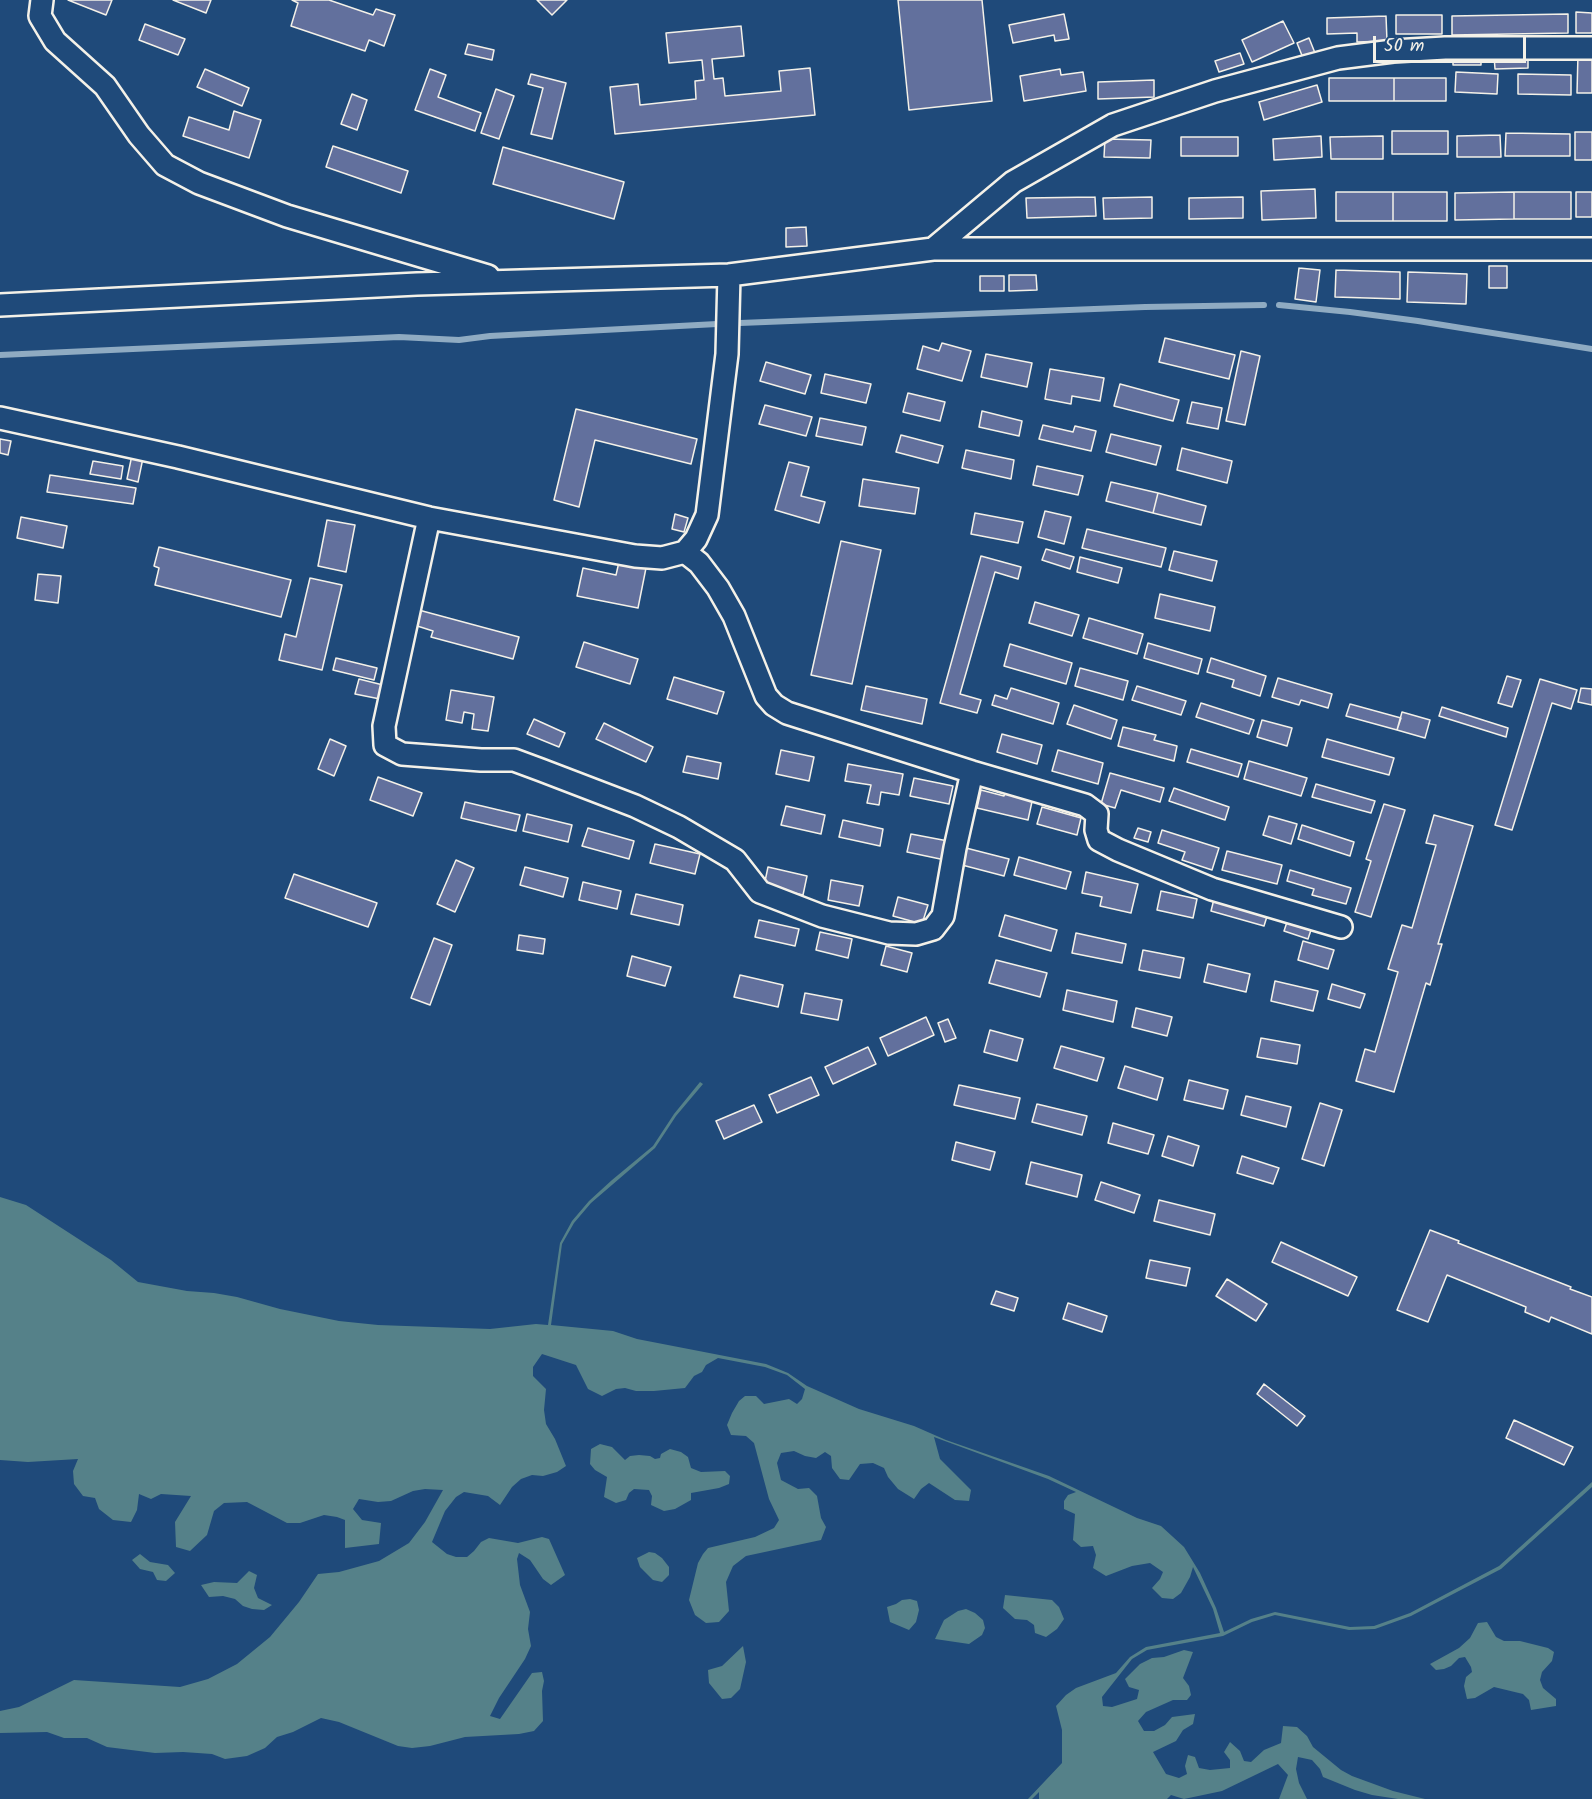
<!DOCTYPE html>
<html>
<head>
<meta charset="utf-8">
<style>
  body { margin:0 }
  #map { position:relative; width:1592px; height:1799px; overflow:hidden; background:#1f4a7a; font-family:Kalam,sans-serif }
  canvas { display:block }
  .scale { position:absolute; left:1373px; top:36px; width:153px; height:27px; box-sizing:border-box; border:3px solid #f4f1e8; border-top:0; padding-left:8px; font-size:18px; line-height:21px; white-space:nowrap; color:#f4f1e8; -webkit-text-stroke:4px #1f4a7a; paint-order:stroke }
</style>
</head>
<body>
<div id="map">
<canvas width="1592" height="1799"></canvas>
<div class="scale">50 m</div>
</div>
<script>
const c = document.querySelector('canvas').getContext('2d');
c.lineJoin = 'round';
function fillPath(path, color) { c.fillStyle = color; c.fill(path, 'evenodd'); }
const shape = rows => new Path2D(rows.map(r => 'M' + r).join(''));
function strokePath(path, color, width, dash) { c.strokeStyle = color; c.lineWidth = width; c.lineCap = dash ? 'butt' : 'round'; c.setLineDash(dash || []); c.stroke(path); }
fillPath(shape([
  [700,1082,703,1084,676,1116,655,1148,591,1203,574,1223,562,1244,551,1325,613,1331,637,1339,766,1364,788,1373,807,1386,859,1409,914,1426,946,1440,1049,1476,1137,1518,1161,1526,1184,1547,1200,1573,1216,1608,1224,1632,1251,1619,1275,1612,1350,1627,1374,1626,1410,1613,1499,1566,1592,1482,1592,1487,1501,1569,1411,1616,1375,1629,1349,1630,1275,1615,1252,1622,1223,1636,1147,1650,1132,1659,1102,1697,1103,1706,1112,1707,1137,1699,1139,1690,1129,1687,1125,1679,1140,1664,1152,1658,1164,1657,1184,1650,1193,1652,1183,1678,1189,1686,1191,1695,1187,1700,1173,1700,1146,1712,1138,1721,1144,1731,1154,1731,1165,1725,1172,1717,1195,1714,1193,1724,1183,1730,1176,1741,1153,1752,1166,1774,1179,1778,1187,1774,1185,1766,1188,1755,1195,1757,1199,1768,1210,1770,1230,1768,1230,1760,1224,1752,1230,1742,1240,1751,1244,1761,1251,1762,1264,1750,1281,1743,1283,1726,1297,1727,1307,1736,1313,1747,1341,1770,1352,1776,1393,1791,1425,1799,1398,1799,1372,1795,1355,1790,1323,1777,1320,1769,1312,1760,1298,1757,1296,1769,1299,1783,1307,1799,1279,1799,1288,1775,1278,1764,1222,1791,1184,1799,1171,1795,1167,1799,1039,1799,1039,1792,1032,1799,1028,1799,1062,1763,1062,1730,1056,1706,1066,1695,1076,1688,1116,1673,1130,1657,1146,1647,1220,1633,1213,1609,1193,1567,1190,1577,1181,1593,1173,1599,1162,1598,1152,1588,1160,1579,1163,1572,1150,1563,1132,1566,1106,1576,1093,1568,1096,1555,1093,1546,1081,1547,1073,1540,1075,1514,1064,1509,1064,1501,1068,1495,1076,1492,1048,1479,934,1437,940,1459,971,1490,969,1501,955,1500,929,1483,921,1489,914,1499,898,1489,888,1477,884,1468,873,1463,860,1464,849,1480,840,1479,832,1468,831,1456,825,1452,816,1458,805,1456,794,1451,781,1453,777,1463,781,1480,798,1489,809,1488,817,1496,821,1518,826,1527,821,1540,746,1556,733,1566,726,1582,729,1611,719,1622,706,1623,695,1615,689,1600,698,1563,703,1554,708,1548,755,1537,774,1528,779,1520,769,1499,754,1443,746,1436,731,1435,727,1425,732,1413,739,1401,745,1396,756,1396,764,1404,789,1399,797,1404,802,1399,805,1389,787,1375,765,1367,718,1358,706,1365,702,1372,694,1376,685,1388,654,1391,636,1391,625,1388,616,1389,602,1396,588,1389,576,1365,542,1354,533,1367,533,1376,546,1389,544,1410,546,1424,555,1439,566,1466,557,1472,543,1476,532,1475,521,1479,512,1487,500,1505,488,1496,464,1492,456,1497,445,1511,432,1542,447,1554,456,1557,467,1557,474,1551,481,1542,489,1538,518,1543,542,1537,549,1539,565,1575,551,1585,543,1579,530,1560,519,1553,517,1559,520,1585,530,1612,528,1629,531,1646,525,1659,499,1698,490,1716,500,1719,532,1673,542,1672,544,1681,542,1691,543,1721,534,1731,519,1734,465,1737,430,1746,412,1748,398,1746,339,1722,321,1718,293,1732,277,1737,265,1748,247,1756,225,1759,212,1754,183,1752,155,1753,107,1747,87,1738,64,1738,47,1732,0,1733,0,1711,19,1707,74,1680,180,1687,208,1679,237,1664,270,1637,299,1602,318,1574,339,1572,379,1561,409,1543,425,1522,443,1490,425,1489,413,1491,391,1501,378,1502,359,1499,353,1509,362,1520,381,1523,379,1544,345,1548,345,1520,337,1517,324,1515,300,1523,287,1523,247,1502,224,1503,214,1511,207,1535,190,1551,176,1547,175,1522,191,1496,161,1494,151,1499,139,1494,137,1510,131,1522,113,1520,99,1509,95,1498,83,1496,74,1484,73,1471,78,1459,28,1462,0,1460,0,1197,26,1205,111,1260,138,1282,187,1291,214,1293,237,1297,280,1309,339,1321,378,1325,490,1329,536,1324,548,1325,560,1243,572,1221,589,1201,612,1180,653,1146,674,1114],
  [600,1444,612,1447,625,1460,630,1456,639,1455,650,1456,655,1459,660,1458,661,1454,670,1449,681,1452,688,1457,691,1468,701,1472,725,1471,730,1476,729,1484,719,1488,691,1493,691,1500,675,1509,664,1511,651,1505,652,1496,649,1490,634,1489,629,1493,626,1500,616,1503,604,1497,607,1477,595,1470,590,1464,591,1449],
  [649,1552,655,1553,662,1558,669,1567,669,1575,662,1582,653,1580,640,1567,637,1558],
  [140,1554,150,1562,168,1565,175,1573,166,1581,157,1580,153,1572,140,1569,132,1560],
  [249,1571,257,1575,254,1588,258,1598,272,1605,264,1610,252,1609,243,1606,235,1599,223,1596,209,1597,201,1585,214,1582,237,1583],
  [1005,1595,1052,1600,1059,1607,1064,1619,1057,1629,1046,1637,1035,1633,1034,1625,1027,1620,1015,1619,1003,1608],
  [910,1599,917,1601,919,1610,916,1622,909,1630,890,1622,887,1607,896,1604,902,1600],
  [966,1609,975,1613,983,1620,985,1628,982,1635,969,1644,935,1639,944,1620,958,1611],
  [1487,1622,1496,1637,1504,1641,1520,1641,1548,1648,1554,1652,1552,1661,1542,1672,1540,1680,1543,1688,1556,1699,1556,1706,1531,1710,1529,1700,1523,1694,1494,1687,1475,1698,1467,1699,1464,1686,1466,1677,1472,1672,1471,1667,1465,1657,1459,1658,1451,1666,1444,1669,1436,1670,1430,1664,1459,1648,1470,1638,1478,1623],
  [743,1646,746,1662,740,1689,731,1698,722,1699,709,1683,708,1670,722,1666]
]), '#558189');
strokePath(shape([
  [1279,305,1350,312,1418,321,1592,349],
  [740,323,1145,307,1264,305],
  [0,355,399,337,459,340,490,336,717,324]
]), '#8fabc2', 6);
const building = shape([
  [68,0,112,0,106,15,68,0],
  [173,0,211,0,206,13,173,0],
  [292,0,329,0,373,15,376,9,395,15,384,46,369,40,365,51,291,26,298,3,292,0],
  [537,0,567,0,552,15,537,0],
  [898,0,982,0,992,101,909,110,898,0],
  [1576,12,1592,13,1592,33,1576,33,1576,12],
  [1064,14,1069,39,1055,41,1054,35,1013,43,1009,25,1064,14],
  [1568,14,1568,33,1452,35,1452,16,1568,14],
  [1396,15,1442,15,1442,34,1396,34,1396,15],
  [1386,16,1387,41,1357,42,1357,33,1327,34,1327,18,1386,16],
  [1283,21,1294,43,1252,62,1242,40,1283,21],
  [145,24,185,39,178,55,139,40,145,24],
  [741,26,744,56,712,59,714,79,723,78,725,96,781,91,779,71,810,68,815,115,615,134,610,87,638,84,640,105,696,99,695,81,704,80,702,60,669,63,666,33,741,26],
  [1309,38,1317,58,1305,63,1297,43,1309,38],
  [468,44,494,50,492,60,465,54,468,44],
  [1240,53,1244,64,1219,72,1215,61,1240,53],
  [1578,54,1592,54,1592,93,1577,93,1578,54],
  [1453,55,1481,55,1481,65,1453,65,1453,55],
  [1494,56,1528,56,1528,68,1495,69,1494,56],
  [205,69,249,88,242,106,197,87,205,69],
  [430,69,446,75,438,97,481,113,475,131,415,110,430,69],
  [1060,69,1061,75,1083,72,1086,91,1024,101,1020,76,1060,69],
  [1456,72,1498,74,1497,94,1455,92,1456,72],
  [531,74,566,83,552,139,531,134,543,88,528,84,531,74],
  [1518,74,1571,75,1571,95,1518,94,1518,74],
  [1329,78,1394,78,1394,101,1329,101,1329,78],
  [1394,78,1446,78,1446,101,1394,101,1394,78],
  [1154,80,1154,97,1098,99,1098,82,1154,80],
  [1317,85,1322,102,1264,120,1259,102,1317,85],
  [496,89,514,96,499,139,481,133,496,89],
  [352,94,367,100,357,130,341,124,352,94],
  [234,111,261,120,249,158,183,136,189,117,229,130,234,111],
  [1392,131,1448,131,1448,154,1392,154,1392,131],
  [1575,132,1592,132,1592,160,1575,160,1575,132],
  [1506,133,1570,134,1570,156,1505,156,1506,133],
  [1500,135,1501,157,1457,157,1457,136,1500,135],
  [1321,136,1322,157,1274,160,1273,139,1321,136],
  [1383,136,1383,159,1331,159,1330,137,1383,136],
  [1181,137,1238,137,1238,156,1181,156,1181,137],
  [1105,139,1151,140,1150,158,1104,157,1105,139],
  [333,146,408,171,401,193,326,167,333,146],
  [503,147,624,182,614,219,493,184,503,147],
  [1315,189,1316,218,1262,220,1261,191,1315,189],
  [1336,192,1393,192,1393,221,1336,221,1336,192],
  [1393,192,1447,192,1447,221,1393,221,1393,192],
  [1514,192,1571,192,1571,219,1514,219,1514,192],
  [1514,192,1514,219,1455,220,1455,193,1514,192],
  [1576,192,1592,192,1592,217,1576,217,1576,192],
  [1095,197,1096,216,1027,218,1026,198,1095,197],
  [1152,197,1152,218,1104,219,1103,198,1152,197],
  [1243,197,1243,218,1189,219,1189,198,1243,197],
  [806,227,807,246,786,247,786,228,806,227],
  [1489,266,1507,266,1507,288,1489,288,1489,266],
  [1299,268,1320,270,1316,302,1295,299,1299,268],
  [1336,270,1400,272,1400,299,1335,297,1336,270],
  [1408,272,1467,274,1466,304,1407,302,1408,272],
  [1009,275,1036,275,1037,290,1009,291,1009,275],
  [980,276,1004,276,1004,291,980,291,980,276],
  [1165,338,1235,355,1229,379,1159,362,1165,338],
  [942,343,971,351,962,381,917,369,923,346,939,351,942,343],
  [1241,351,1260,356,1245,425,1226,421,1241,351],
  [986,354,1032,363,1027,387,981,377,986,354],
  [766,362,811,375,805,394,760,381,766,362],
  [1050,369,1104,378,1100,401,1072,396,1071,404,1045,399,1050,369],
  [825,374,871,384,866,403,821,393,825,374],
  [1120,384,1179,400,1173,421,1114,406,1120,384],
  [908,393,945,402,940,421,903,412,908,393],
  [1192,402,1222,408,1218,429,1187,423,1192,402],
  [765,405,812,417,806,436,759,424,765,405],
  [576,409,697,439,691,464,595,440,579,507,554,500,576,409],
  [982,411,1022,421,1019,436,979,427,982,411],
  [820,418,866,427,862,445,816,436,820,418],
  [1043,425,1073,432,1075,426,1096,431,1091,451,1039,439,1043,425],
  [1111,434,1161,446,1156,465,1106,452,1111,434],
  [901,435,943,446,938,463,896,452,901,435],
  [0,439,11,441,8,455,0,453,0,439],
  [1182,448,1232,461,1227,483,1177,470,1182,448],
  [966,450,1014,460,1011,479,962,468,966,450],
  [132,455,143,458,138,482,127,479,132,455],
  [93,461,123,466,121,479,90,474,93,461],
  [789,462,809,467,801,496,825,502,819,523,775,510,789,462],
  [1037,466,1083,476,1078,495,1033,485,1037,466],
  [50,475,136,488,133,504,47,492,50,475],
  [863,479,919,488,915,514,859,506,863,479],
  [1111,482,1158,493,1153,513,1106,501,1111,482],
  [1158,493,1206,506,1201,525,1153,513,1158,493],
  [1045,511,1071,517,1064,544,1038,537,1045,511],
  [975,513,1023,522,1018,543,971,534,975,513],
  [675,514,688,518,684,532,672,529,675,514],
  [21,517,67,526,63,548,17,538,21,517],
  [327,520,355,525,346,572,318,566,327,520],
  [1087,529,1166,548,1161,567,1082,548,1087,529],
  [841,541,881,550,852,684,811,675,841,541],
  [159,547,291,580,281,617,155,585,159,568,154,566,159,547],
  [1046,549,1074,557,1070,569,1042,560,1046,549],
  [1174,551,1217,561,1212,581,1169,570,1174,551],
  [981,556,1021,567,1018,579,995,572,960,694,981,700,977,713,940,703,981,556],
  [1080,557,1122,568,1118,583,1077,572,1080,557],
  [619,562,646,568,638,608,577,596,583,568,616,575,619,562],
  [38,574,61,576,58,603,35,600,38,574],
  [310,578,342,585,322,670,279,660,285,634,296,637,310,578],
  [1160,594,1215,607,1210,631,1155,618,1160,594],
  [1035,602,1079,615,1072,636,1029,623,1035,602],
  [415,609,519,637,513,659,431,637,433,631,411,624,415,609],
  [1089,618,1143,634,1137,654,1083,638,1089,618],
  [584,642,638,659,630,684,576,667,584,642],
  [1148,643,1202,659,1198,674,1144,658,1148,643],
  [1010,644,1072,663,1066,684,1004,666,1010,644],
  [336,658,377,668,374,680,333,670,336,658],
  [1211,658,1266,676,1260,696,1232,687,1234,680,1207,672,1211,658],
  [1080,668,1128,681,1123,700,1075,686,1080,668],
  [1507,676,1521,680,1512,707,1498,703,1507,676],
  [674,677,724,692,717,714,667,699,674,677],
  [1278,678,1332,694,1328,708,1301,700,1299,705,1272,697,1278,678],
  [359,679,383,685,380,699,355,694,359,679],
  [1540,679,1577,690,1571,709,1552,703,1512,830,1495,825,1540,679],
  [866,686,927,699,922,724,861,710,866,686],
  [1137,686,1186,701,1181,715,1132,700,1137,686],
  [1011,688,1059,703,1053,724,992,705,995,695,1007,699,1011,688],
  [1581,688,1592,689,1592,705,1578,702,1581,688],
  [451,690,494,697,488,731,472,729,474,714,464,712,462,723,446,720,451,690],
  [1201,703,1254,720,1249,734,1196,717,1201,703],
  [1350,704,1401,718,1397,730,1346,716,1350,704],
  [1074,705,1117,720,1111,739,1067,724,1074,705],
  [1442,707,1508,728,1506,737,1439,716,1442,707],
  [1402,712,1430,720,1425,738,1397,730,1402,712],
  [534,719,565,733,559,747,527,734,534,719],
  [1262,720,1292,728,1287,746,1257,737,1262,720],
  [604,723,653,747,646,762,596,739,604,723],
  [1123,727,1156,735,1154,740,1177,746,1174,761,1118,746,1123,727],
  [1002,734,1042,745,1037,764,997,752,1002,734],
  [330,739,346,746,334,776,318,769,330,739],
  [1327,739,1394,758,1389,775,1322,757,1327,739],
  [1191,749,1242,764,1238,777,1187,762,1191,749],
  [781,750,814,757,809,781,776,774,781,750],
  [1058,750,1103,763,1098,784,1052,771,1058,750],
  [687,756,721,763,718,779,683,772,687,756],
  [1249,761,1307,778,1301,796,1244,779,1249,761],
  [848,764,903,774,899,795,881,792,879,805,867,803,871,785,845,781,848,764],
  [1110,773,1164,788,1160,802,1121,790,1115,808,1101,804,1110,773],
  [378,777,422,793,413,816,370,800,378,777],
  [914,778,953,786,949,804,910,796,914,778],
  [1316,784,1375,801,1371,813,1312,797,1316,784],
  [1174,788,1229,807,1225,820,1169,801,1174,788],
  [981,790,1004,796,1006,791,1033,797,1028,820,977,808,981,790],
  [465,802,520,815,516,831,461,818,465,802],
  [1384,804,1405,810,1371,917,1355,912,1371,861,1366,859,1384,804],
  [786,806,825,815,821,834,781,825,786,806],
  [1042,807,1081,818,1077,835,1037,824,1042,807],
  [527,814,572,825,568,842,523,831,527,814],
  [1434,815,1473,826,1438,944,1442,944,1430,985,1426,983,1394,1092,1356,1081,1365,1049,1375,1052,1398,972,1388,969,1402,925,1412,928,1436,845,1426,843,1434,815],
  [1269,816,1297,824,1291,844,1263,835,1269,816],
  [843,820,883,829,880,846,839,837,843,820],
  [1302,825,1354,842,1350,856,1298,839,1302,825],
  [588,828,634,841,629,859,582,846,588,828],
  [1138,828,1151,832,1148,842,1134,838,1138,828],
  [1162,830,1219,848,1212,870,1182,860,1185,852,1158,843,1162,830],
  [911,834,948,841,945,860,907,852,911,834],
  [655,844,700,854,695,874,650,863,655,844],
  [966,848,1009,859,1004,876,962,865,966,848],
  [1227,851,1282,865,1277,884,1222,870,1227,851],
  [1019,857,1071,872,1066,889,1014,875,1019,857],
  [456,860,474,868,455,912,437,904,456,860],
  [525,867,568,878,563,897,520,885,525,867],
  [768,867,807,876,803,895,764,886,768,867],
  [1290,870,1351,888,1346,904,1312,895,1314,889,1287,881,1290,870],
  [1086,872,1138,884,1131,913,1100,906,1102,897,1082,893,1086,872],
  [294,874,377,903,368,927,285,898,294,874],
  [831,880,863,886,859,906,828,900,831,880],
  [583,882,621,891,617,909,579,900,583,882],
  [1161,891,1197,899,1193,918,1157,910,1161,891],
  [636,894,683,905,679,925,631,914,636,894],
  [1215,895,1269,910,1264,926,1211,911,1215,895],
  [898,897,928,905,922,924,893,916,898,897],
  [1005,915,1057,930,1051,951,999,936,1005,915],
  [1289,916,1313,924,1308,939,1284,931,1289,916],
  [759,920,799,929,795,946,755,937,759,920],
  [820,932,852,939,848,958,816,950,820,932],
  [1076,933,1126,944,1122,963,1072,953,1076,933],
  [519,935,545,939,543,954,517,950,519,935],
  [434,938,452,945,430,1005,411,998,434,938],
  [1303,941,1334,950,1328,969,1298,960,1303,941],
  [886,946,912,953,907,972,881,965,886,946],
  [1143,950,1184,958,1180,978,1139,970,1143,950],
  [632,956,671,967,665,986,627,976,632,956],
  [996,960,1047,973,1040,997,989,983,996,960],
  [1208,964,1250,974,1246,992,1204,982,1208,964],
  [740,975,783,985,778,1007,734,997,740,975],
  [1275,981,1318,991,1313,1011,1271,1001,1275,981],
  [1332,984,1365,994,1360,1008,1328,999,1332,984],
  [1067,990,1117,1001,1113,1022,1063,1010,1067,990],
  [805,993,842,1000,838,1020,801,1013,805,993],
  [1136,1008,1172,1017,1167,1036,1132,1027,1136,1008],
  [926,1017,934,1035,888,1056,880,1038,926,1017],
  [948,1019,956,1038,945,1042,938,1023,948,1019],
  [990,1030,1023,1039,1017,1061,984,1052,990,1030],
  [1261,1038,1300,1045,1297,1064,1257,1057,1261,1038],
  [1061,1046,1104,1058,1097,1081,1054,1068,1061,1046],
  [868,1047,876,1064,833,1084,825,1067,868,1047],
  [1125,1066,1163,1078,1157,1100,1118,1088,1125,1066],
  [811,1077,819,1095,777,1113,769,1095,811,1077],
  [1189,1080,1228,1090,1223,1109,1184,1100,1189,1080],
  [959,1085,1020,1098,1015,1119,954,1105,959,1085],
  [1246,1096,1291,1107,1286,1127,1241,1115,1246,1096],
  [1320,1103,1342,1110,1324,1166,1302,1159,1320,1103],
  [1037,1104,1087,1116,1082,1135,1032,1122,1037,1104],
  [754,1105,762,1122,724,1139,716,1121,754,1105],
  [1113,1123,1154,1135,1148,1154,1108,1143,1113,1123],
  [1168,1136,1199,1146,1193,1166,1162,1156,1168,1136],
  [956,1142,995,1152,990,1170,952,1160,956,1142],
  [1242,1156,1279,1168,1273,1184,1237,1173,1242,1156],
  [1031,1162,1082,1175,1077,1197,1026,1184,1031,1162],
  [1101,1182,1140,1195,1134,1213,1095,1200,1101,1182],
  [1159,1200,1215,1214,1210,1235,1154,1221,1159,1200],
  [1430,1230,1459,1241,1458,1243,1571,1287,1570,1289,1592,1297,1592,1334,1551,1317,1549,1322,1525,1312,1526,1307,1447,1275,1428,1322,1397,1310,1430,1230],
  [1281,1242,1357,1277,1348,1296,1272,1262,1281,1242],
  [1150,1260,1190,1268,1186,1286,1146,1278,1150,1260],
  [1227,1279,1267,1304,1256,1321,1216,1296,1227,1279],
  [996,1291,1018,1298,1014,1311,991,1304,996,1291],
  [1068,1303,1107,1316,1102,1332,1063,1319,1068,1303],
  [1264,1384,1305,1416,1297,1426,1257,1394,1264,1384],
  [1514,1420,1573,1447,1564,1465,1506,1438,1514,1420]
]);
fillPath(building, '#62709d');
strokePath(building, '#f4f1e8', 1.5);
const minor = shape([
  [42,0,40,16,55,41,105,86,139,135,165,165,199,183,287,216,488,276],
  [933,249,1013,182,1113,125,1215,91,1338,58,1393,51,1445,48,1592,48],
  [0,305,417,284,729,275,933,249,1592,249],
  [0,418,178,457,429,518,635,556,662,558,685,552,696,539,707,515,727,354,729,275],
  [429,518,384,726,385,745,402,754,481,760,514,760,541,770,635,806,679,827,735,860,760,892,822,916,889,933,916,934,933,929,943,916,955,848,972,772],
  [685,552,699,563,718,588,734,616,766,696,774,705,787,713,972,772,1085,805,1097,814,1096,830,1099,840,1118,850,1212,889,1341,927]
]);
strokePath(minor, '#f4f1e8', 26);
strokePath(minor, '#1f4a7a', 21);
</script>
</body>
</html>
